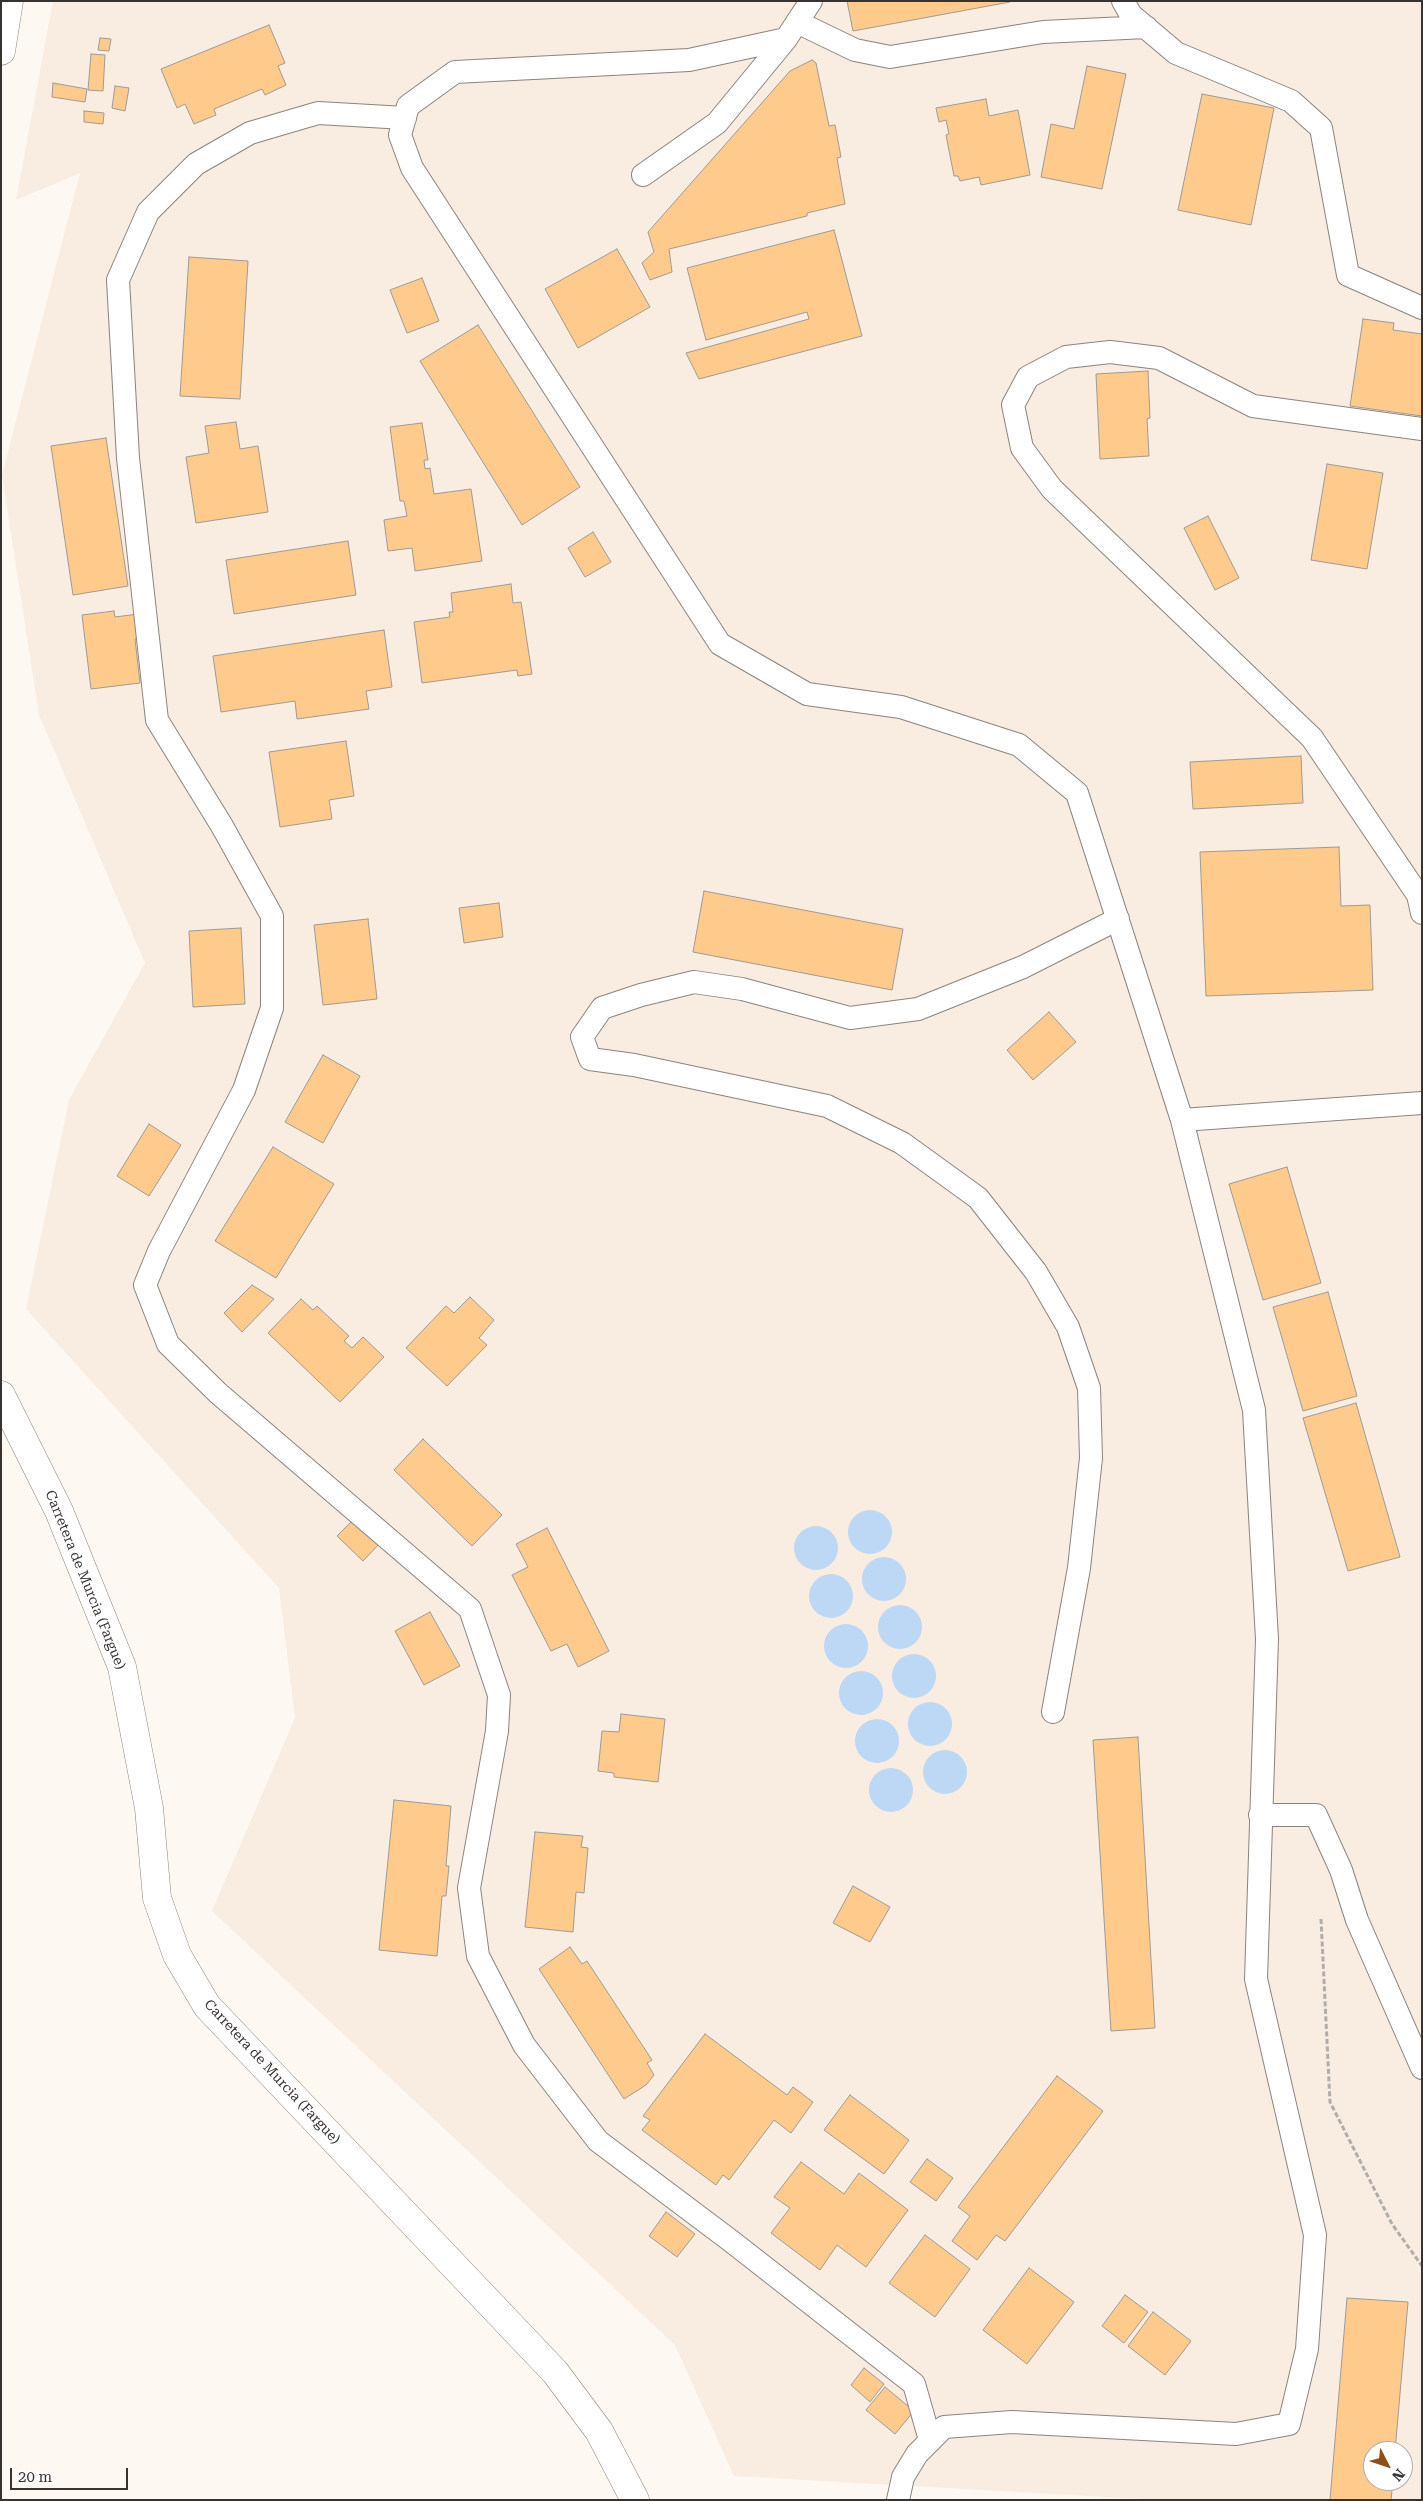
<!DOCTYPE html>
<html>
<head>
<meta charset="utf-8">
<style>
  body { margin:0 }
  #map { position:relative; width:1423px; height:2501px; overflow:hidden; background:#fef8f2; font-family:"Roboto Serif",serif }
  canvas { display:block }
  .frame { position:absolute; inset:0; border:2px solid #363331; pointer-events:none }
  .north { position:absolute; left:1363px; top:2441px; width:50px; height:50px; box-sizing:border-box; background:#fff; border:1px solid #afadad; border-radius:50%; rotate:131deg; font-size:14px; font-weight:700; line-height:20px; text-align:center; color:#363331 }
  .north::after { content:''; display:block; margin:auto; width:18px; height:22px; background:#8f4d1a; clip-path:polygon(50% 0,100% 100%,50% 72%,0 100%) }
  .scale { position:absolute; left:10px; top:2468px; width:118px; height:22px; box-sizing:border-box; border:2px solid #363331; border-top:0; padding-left:6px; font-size:15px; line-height:18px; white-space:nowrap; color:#363331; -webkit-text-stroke:4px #fff; paint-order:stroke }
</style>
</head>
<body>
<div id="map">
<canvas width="1423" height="2501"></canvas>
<div class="frame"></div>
<div class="north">N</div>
<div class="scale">20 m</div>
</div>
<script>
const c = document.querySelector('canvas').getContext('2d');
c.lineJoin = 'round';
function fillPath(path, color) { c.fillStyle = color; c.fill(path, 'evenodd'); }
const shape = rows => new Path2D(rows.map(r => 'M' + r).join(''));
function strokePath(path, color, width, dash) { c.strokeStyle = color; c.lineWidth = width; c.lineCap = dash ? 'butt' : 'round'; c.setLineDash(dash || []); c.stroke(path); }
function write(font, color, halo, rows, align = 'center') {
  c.font = font + ' "Roboto Serif",serif'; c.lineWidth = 4.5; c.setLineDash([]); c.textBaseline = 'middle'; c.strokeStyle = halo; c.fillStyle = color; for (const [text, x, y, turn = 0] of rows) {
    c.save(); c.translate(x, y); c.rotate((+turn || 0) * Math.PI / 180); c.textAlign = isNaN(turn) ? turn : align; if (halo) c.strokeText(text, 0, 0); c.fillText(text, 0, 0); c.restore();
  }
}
fillPath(shape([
  [53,1,1422,1,1422,2500,1160,2500,734,2476,675,2345,212,1911,295,1718,279,1588,26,1309,69,1100,145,963,39,715,2,475,80,173,16,200],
  [1373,2451,1403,2451,1403,2481,1373,2481]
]), '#f9ece1');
fillPath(shape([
  '848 1532a22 22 0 1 1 44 0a22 22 0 1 1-44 0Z',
  '794 1548a22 22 0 1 1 44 0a22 22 0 1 1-44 0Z',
  '862 1579a22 22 0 1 1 44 0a22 22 0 1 1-44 0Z',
  '809 1596a22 22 0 1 1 44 0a22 22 0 1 1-44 0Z',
  '878 1627a22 22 0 1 1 44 0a22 22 0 1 1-44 0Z',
  '824 1646a22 22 0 1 1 44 0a22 22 0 1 1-44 0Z',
  '892 1676a22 22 0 1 1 44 0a22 22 0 1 1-44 0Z',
  '839 1693a22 22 0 1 1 44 0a22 22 0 1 1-44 0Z',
  '908 1724a22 22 0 1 1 44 0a22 22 0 1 1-44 0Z',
  '855 1741a22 22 0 1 1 44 0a22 22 0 1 1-44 0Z',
  '923 1772a22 22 0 1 1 44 0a22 22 0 1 1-44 0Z',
  '869 1790a22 22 0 1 1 44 0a22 22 0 1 1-44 0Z'
]), '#bdd8f5');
const building = shape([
  [847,1,1010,1,1010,2,853,31,847,1],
  [269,25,285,63,278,66,286,85,265,95,262,89,214,109,216,115,194,124,185,104,177,108,161,69,269,25],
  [100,38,111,39,109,51,98,50,100,38],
  [91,54,105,55,103,91,88,90,91,54],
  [812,60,816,63,829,126,835,125,841,157,837,158,845,204,807,213,807,216,669,249,672,272,650,280,642,263,654,252,648,232,790,71,812,60],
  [1087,66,1126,74,1102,189,1041,177,1051,124,1074,129,1087,66],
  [53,83,87,89,85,102,52,97,53,83],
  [115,86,129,88,125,111,112,108,115,86],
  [1202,94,1274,108,1251,225,1178,210,1202,94],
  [986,99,989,116,1018,110,1030,175,981,185,979,177,960,181,958,176,954,176,946,135,949,134,946,120,939,122,936,108,986,99],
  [84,111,104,113,103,124,84,122,84,111],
  [834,230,862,336,699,379,686,353,809,319,807,312,706,340,687,268,834,230],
  [617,249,650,307,578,348,545,289,617,249],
  [189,257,248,261,240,399,180,396,189,257],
  [422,278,439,321,407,333,390,290,422,278],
  [1363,319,1394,323,1393,330,1422,334,1422,416,1350,406,1363,319],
  [478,325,580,487,522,525,420,361,478,325],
  [1148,371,1150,418,1147,419,1149,456,1100,459,1096,374,1148,371],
  [236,422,240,449,258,446,268,512,196,523,186,457,209,453,205,426,236,422],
  [422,423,428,460,424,460,425,469,430,468,434,494,471,489,482,561,415,571,412,548,388,551,384,520,407,516,404,501,400,501,390,427,422,423],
  [106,438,128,586,73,595,51,446,106,438],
  [1327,464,1383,473,1367,569,1311,560,1327,464],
  [1208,516,1239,578,1215,590,1184,528,1208,516],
  [593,532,611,562,585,577,568,548,593,532],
  [348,541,356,595,234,614,226,560,348,541],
  [511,584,513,603,521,602,532,674,518,676,517,670,422,683,414,622,450,617,449,612,453,612,451,593,511,584],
  [114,611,115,617,138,614,141,638,135,639,140,683,91,689,82,615,114,611],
  [384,630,392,687,366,691,369,709,297,719,295,701,221,712,213,656,384,630],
  [346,741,354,796,329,800,332,819,280,827,269,752,346,741],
  [1301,756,1303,803,1193,809,1190,762,1301,756],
  [1339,847,1341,906,1370,905,1373,990,1206,996,1200,852,1339,847],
  [704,891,903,929,892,990,693,952,704,891],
  [499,903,503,937,464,943,459,908,499,903],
  [368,919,377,999,323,1005,314,925,368,919],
  [241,928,245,1004,193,1007,189,931,241,928],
  [1049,1012,1076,1042,1033,1080,1007,1050,1049,1012],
  [323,1055,360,1076,323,1143,285,1122,323,1055],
  [149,1124,181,1145,149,1196,117,1176,149,1124],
  [273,1147,334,1184,276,1278,215,1241,273,1147],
  [1287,1167,1321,1283,1263,1300,1229,1184,1287,1167],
  [252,1285,274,1299,242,1332,224,1313,252,1285],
  [1328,1292,1357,1396,1303,1411,1273,1307,1328,1292],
  [470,1297,494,1320,479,1338,487,1345,447,1386,406,1348,446,1306,454,1313,470,1297],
  [301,1299,313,1310,317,1306,349,1336,344,1341,352,1348,363,1337,384,1357,340,1402,268,1333,301,1299],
  [1356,1403,1400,1557,1348,1571,1303,1418,1356,1403],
  [423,1439,502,1515,472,1546,394,1470,423,1439],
  [357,1516,382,1541,363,1561,337,1536,357,1516],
  [547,1528,609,1651,578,1667,567,1644,551,1651,512,1575,528,1567,516,1544,547,1528],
  [430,1612,460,1666,424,1685,395,1631,430,1612],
  [621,1714,665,1719,658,1782,614,1777,614,1773,598,1771,602,1731,619,1732,621,1714],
  [1138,1737,1155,2028,1111,2031,1093,1740,1138,1737],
  [394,1800,451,1806,446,1866,449,1866,446,1896,442,1896,437,1956,379,1950,394,1800],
  [535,1832,583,1836,581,1847,588,1848,584,1893,576,1892,573,1932,525,1927,535,1832],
  [853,1886,890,1907,870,1942,833,1923,853,1886],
  [570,1947,582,1964,587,1961,652,2060,647,2063,654,2075,646,2085,624,2099,539,1969,570,1947],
  [705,2034,787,2095,793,2087,813,2102,791,2133,774,2120,729,2180,723,2175,716,2185,642,2130,650,2120,643,2116,705,2034],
  [1057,2076,1103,2111,1005,2241,996,2235,977,2260,952,2241,970,2216,958,2207,1057,2076],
  [850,2095,909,2140,884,2174,824,2130,850,2095],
  [927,2159,953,2178,936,2201,910,2182,927,2159],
  [801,2162,844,2194,859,2173,908,2210,866,2267,837,2245,820,2270,771,2233,790,2208,774,2197,801,2162],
  [666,2212,695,2234,677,2257,649,2236,666,2212],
  [925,2235,970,2269,935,2317,889,2283,925,2235],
  [1029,2268,1074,2302,1027,2364,983,2330,1029,2268],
  [1125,2295,1148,2312,1124,2343,1102,2326,1125,2295],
  [1347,2298,1408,2302,1395,2451,1373,2451,1373,2481,1393,2481,1391,2500,1330,2500,1347,2298],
  [1153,2312,1191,2341,1165,2375,1128,2346,1153,2312],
  [864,2368,884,2384,870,2402,851,2385,864,2368],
  [885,2387,914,2411,895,2434,866,2410,885,2387]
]);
fillPath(building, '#fecb8d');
strokePath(building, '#a09b95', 1);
const service = shape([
  [1123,1,1131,15,1176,53,1291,101,1321,128,1348,275,1422,308],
  [797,22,855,50,890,57,1043,32,1146,27],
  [786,39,689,60,455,72,408,106,400,135,412,168,720,644,807,694,901,707,1019,745,1077,793,1182,1120,1254,1410,1267,1639,1256,1979,1315,2235,1307,2349,1289,2424,1236,2434,1012,2422,944,2427,917,2454,903,2477,898,2500],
  [405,118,318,113,250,133,196,164,148,212,118,280,128,458,157,720,222,826,272,916,272,1008,244,1090,159,1251,145,1285,168,1344,218,1393,470,1609,499,1695,497,1731,469,1888,478,1956,524,2045,598,2141,731,2241,914,2384,930,2440],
  [643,175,717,123,786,39,811,1],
  [1422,429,1253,406,1159,358,1110,352,1066,357,1028,377,1013,405,1022,448,1052,489,1312,738,1418,895,1422,913],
  [1182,1120,1422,1103],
  [1053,1712,1079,1568,1091,1458,1089,1388,1068,1327,1036,1272,978,1198,902,1143,827,1106,634,1065,590,1059,582,1037,602,1008,641,995,694,982,742,989,850,1018,918,1009,1023,967,1118,919],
  [1260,1815,1316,1815,1341,1870,1357,1920,1422,2068]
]);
const secondary = shape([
  [1,51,9,1],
  [1,1395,59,1511,122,1667,149,1808,157,1898,177,1955,207,2006,555,2372,599,2431,635,2500]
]);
strokePath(service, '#8a847f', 24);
strokePath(secondary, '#8a847f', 29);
strokePath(shape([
  [1321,1919,1330,2102,1392,2224,1422,2266]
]), '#b1ada8', 3, [5, 2.5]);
strokePath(service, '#fff', 22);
strokePath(secondary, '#fff', 28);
write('14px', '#363331', '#fff', [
  ["Carretera de Murcia (Fargue)",85,1580,68],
  ["Carretera de Murcia (Fargue)",272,2072,47]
]);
</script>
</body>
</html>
